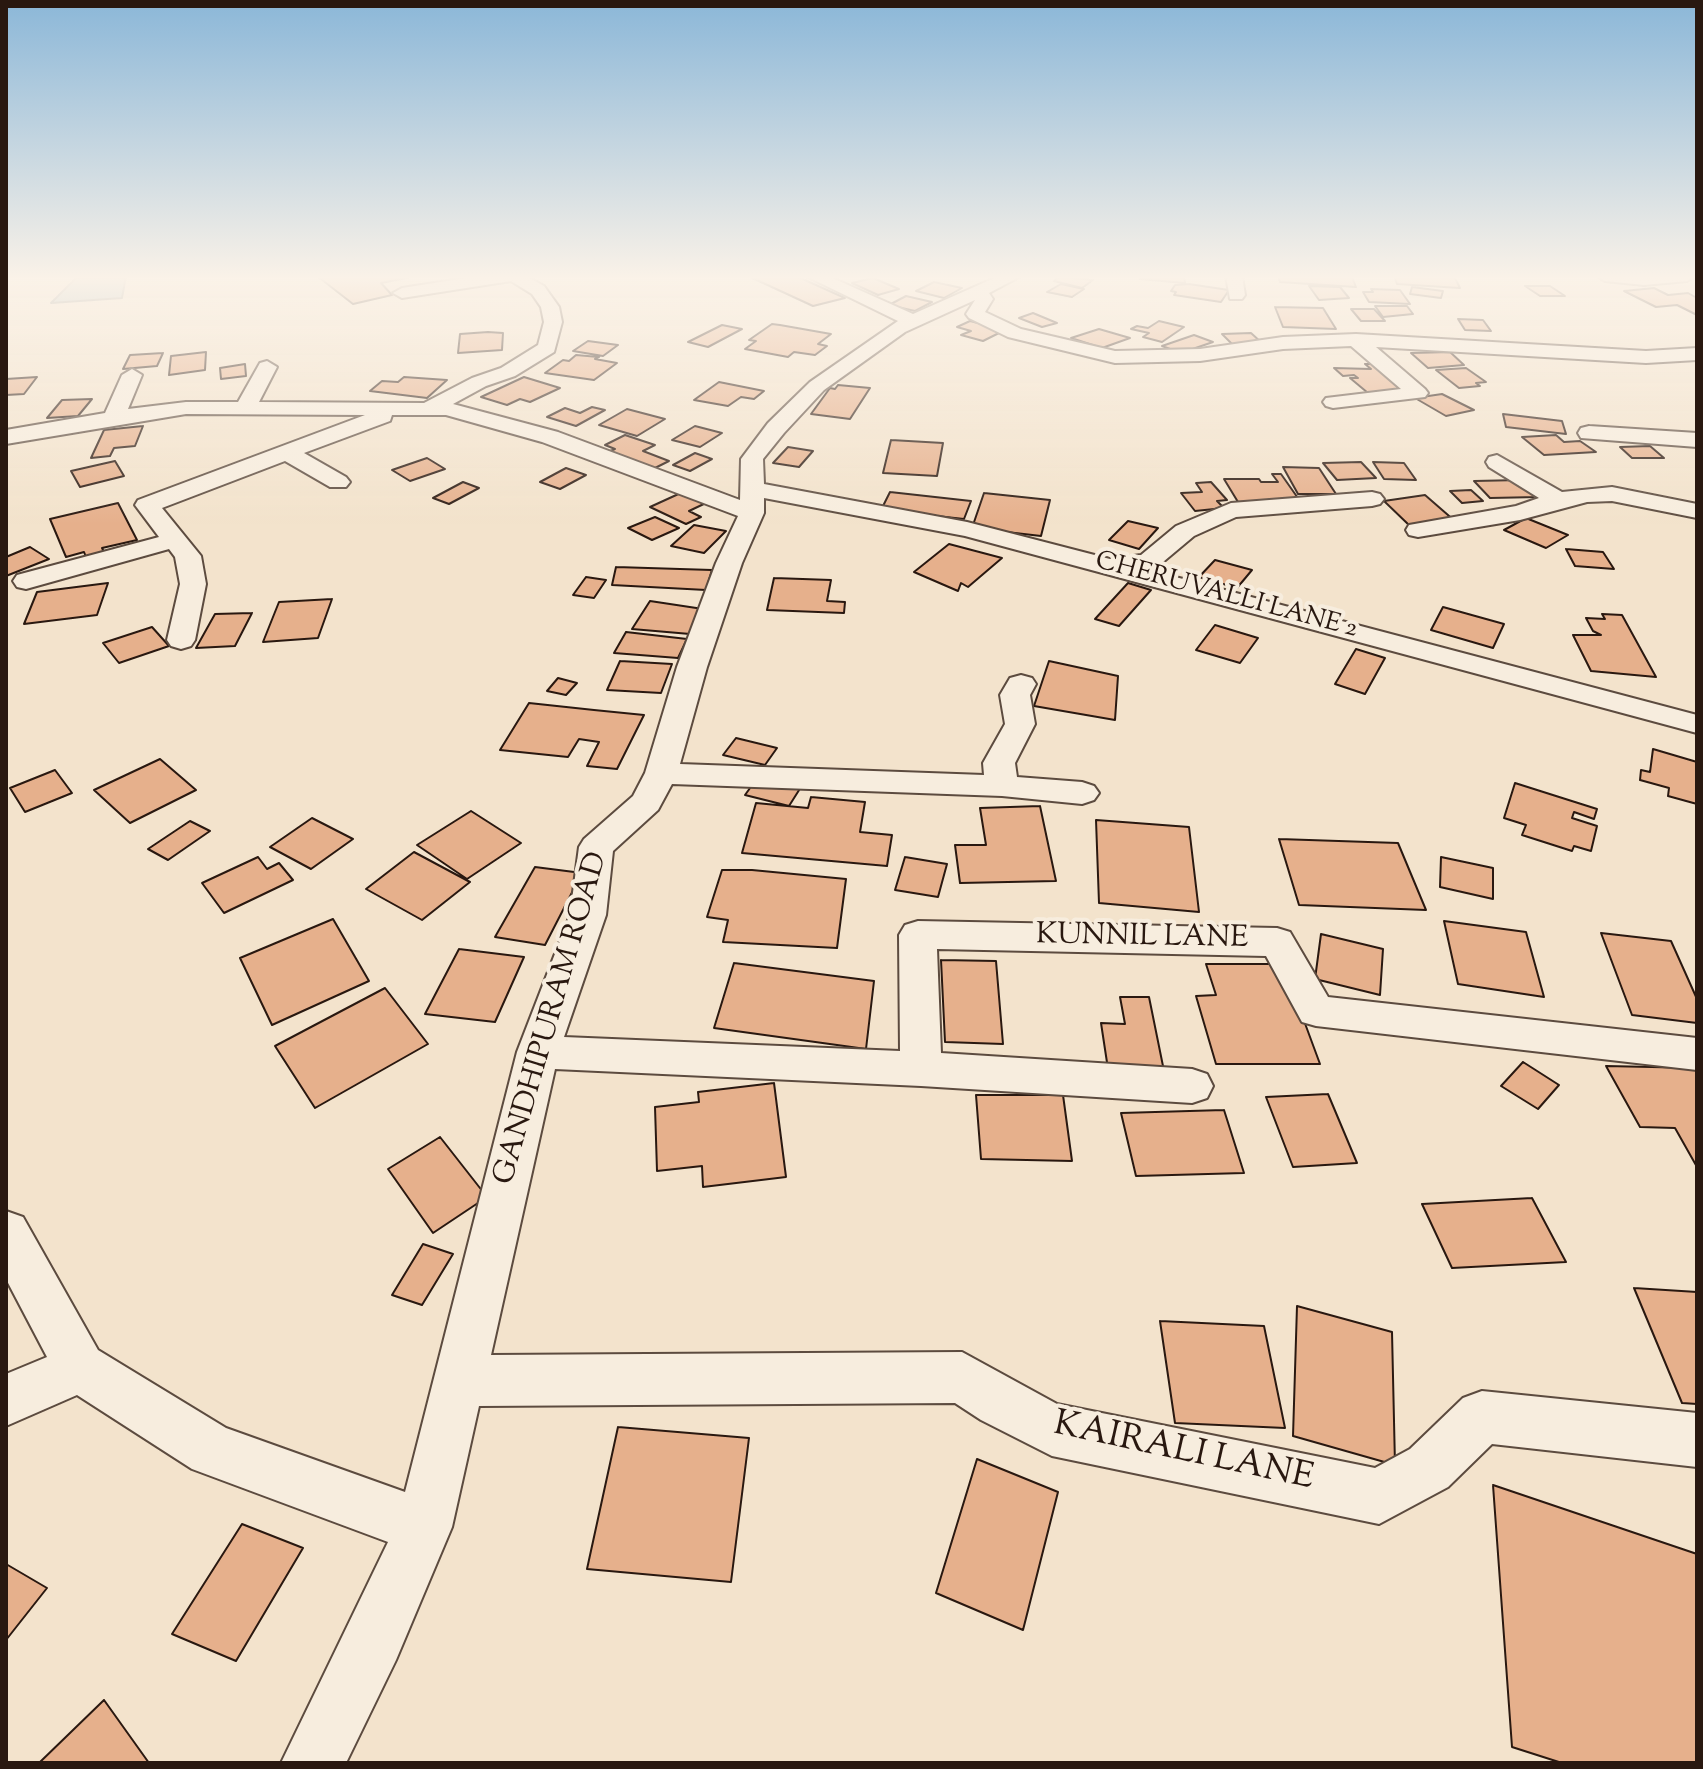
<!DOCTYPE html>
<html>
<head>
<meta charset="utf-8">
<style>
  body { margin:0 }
  #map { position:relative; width:1703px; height:1769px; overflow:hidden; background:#f3e3cc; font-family:"Sorts Mill Goudy",serif }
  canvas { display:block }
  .frame { position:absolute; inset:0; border:8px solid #291810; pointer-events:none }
</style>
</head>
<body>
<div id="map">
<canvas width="1703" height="1769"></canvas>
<div class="frame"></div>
</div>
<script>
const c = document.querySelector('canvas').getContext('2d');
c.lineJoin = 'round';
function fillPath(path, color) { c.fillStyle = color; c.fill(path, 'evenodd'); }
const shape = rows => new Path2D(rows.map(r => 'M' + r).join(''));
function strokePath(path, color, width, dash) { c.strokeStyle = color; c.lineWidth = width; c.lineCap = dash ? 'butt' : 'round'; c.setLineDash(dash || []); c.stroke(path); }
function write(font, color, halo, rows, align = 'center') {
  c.font = font + ' "Sorts Mill Goudy",serif'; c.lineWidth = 8; c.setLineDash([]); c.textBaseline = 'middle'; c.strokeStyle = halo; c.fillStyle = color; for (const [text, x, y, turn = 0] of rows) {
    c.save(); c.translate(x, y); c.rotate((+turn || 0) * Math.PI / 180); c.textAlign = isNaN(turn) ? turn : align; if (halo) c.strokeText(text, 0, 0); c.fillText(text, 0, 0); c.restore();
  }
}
const water = shape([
  [78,276,126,276,122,298,51,303,78,276]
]);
fillPath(water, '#9fbcc1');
strokePath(water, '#707a7a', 2);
const building = shape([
  [317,276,416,276,381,283,392,295,353,304,317,276],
  [748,276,796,276,845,298,813,306,748,276],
  [1054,276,1076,276,1073,278,1093,280,1082,288,1054,281,1059,277,1054,276],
  [1140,276,1184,276,1185,283,1140,279,1140,276],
  [1278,276,1352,277,1356,287,1280,282,1278,276],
  [1394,276,1454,276,1460,288,1397,284,1394,276],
  [873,278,899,289,878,295,852,283,873,278],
  [934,282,962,288,944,298,916,291,934,282],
  [1061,284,1084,289,1072,297,1047,292,1061,284],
  [1189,284,1229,290,1221,302,1174,295,1176,292,1171,291,1175,285,1189,284],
  [1309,286,1340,287,1349,298,1319,300,1309,286],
  [1525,286,1550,286,1565,296,1540,296,1525,286],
  [1412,287,1443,291,1441,298,1410,294,1412,287],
  [1654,288,1668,295,1688,293,1697,298,1697,315,1677,305,1656,307,1624,291,1654,288],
  [1371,289,1400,290,1410,304,1369,302,1363,292,1373,292,1371,289],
  [906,296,932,302,915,311,889,305,906,296],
  [1375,306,1407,306,1413,314,1383,317,1375,306],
  [1275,307,1323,308,1336,329,1283,327,1275,307],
  [1351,309,1374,309,1385,321,1361,321,1351,309],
  [1033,313,1057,323,1042,327,1019,318,1033,313],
  [1458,319,1483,320,1491,331,1465,330,1458,319],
  [970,321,1005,330,983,341,961,335,971,331,957,327,970,321],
  [1159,321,1184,327,1162,342,1143,337,1149,333,1131,329,1137,326,1148,328,1159,321],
  [772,324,780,325,831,334,818,344,827,346,815,355,794,352,788,357,745,349,756,341,749,340,772,324],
  [722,325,742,329,708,347,688,342,722,325],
  [1099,329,1130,338,1102,348,1071,338,1099,329],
  [488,332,503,333,502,350,458,353,460,334,488,332],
  [1251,333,1263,344,1233,345,1222,334,1251,333],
  [1194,335,1213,342,1181,353,1162,346,1194,335],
  [588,341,618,345,603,356,573,351,588,341],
  [206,352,205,370,169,375,171,356,206,352],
  [1450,352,1464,365,1428,368,1411,353,1450,352],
  [163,353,157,366,123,369,130,355,163,353],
  [576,355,599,357,595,359,617,363,594,380,545,373,563,360,569,361,576,355],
  [245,364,246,376,221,379,220,368,245,364],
  [1365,364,1372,364,1406,391,1368,393,1350,378,1358,378,1354,375,1343,376,1334,368,1371,369,1365,364],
  [1466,368,1486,382,1476,383,1480,386,1459,388,1436,370,1466,368],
  [37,377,24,394,6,395,6,379,37,377],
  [404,377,447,380,427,398,370,391,382,381,398,382,404,377],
  [524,377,560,388,530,402,520,399,507,405,481,397,524,377],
  [719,382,764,391,754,399,741,397,728,406,694,400,719,382],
  [838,385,870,388,850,419,811,414,830,388,835,389,838,385],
  [1442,394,1474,410,1446,416,1415,398,1442,394],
  [92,399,78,416,47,418,62,400,92,399],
  [592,407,605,410,576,426,547,417,565,408,580,413,592,407],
  [627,409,665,419,637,436,599,425,627,409],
  [1503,414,1562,421,1566,434,1506,427,1503,414],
  [143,426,135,446,114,448,110,456,91,458,104,430,143,426],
  [695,426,722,433,700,447,672,440,695,426],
  [625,435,655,445,643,451,669,461,649,471,603,454,615,449,605,445,625,435],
  [1556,435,1564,442,1580,441,1596,452,1544,455,1522,437,1556,435],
  [891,440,943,443,937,476,883,473,891,440],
  [1650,446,1664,458,1632,458,1620,447,1650,446],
  [788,447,813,451,799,467,773,463,788,447],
  [695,453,712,459,690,471,673,465,695,453],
  [427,458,445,469,410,481,392,470,427,458],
  [115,461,124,476,80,487,71,471,115,461],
  [1361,462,1376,478,1337,480,1323,463,1361,462],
  [1373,462,1404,463,1416,480,1384,479,1373,462],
  [1283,467,1319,468,1336,494,1298,494,1283,467],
  [566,468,586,475,560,489,540,482,566,468],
  [1272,474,1281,474,1300,501,1238,502,1224,479,1259,479,1261,482,1278,482,1272,474],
  [1521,480,1538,497,1490,498,1474,481,1521,480],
  [463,482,479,488,449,504,433,498,463,482],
  [1211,482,1227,500,1217,501,1224,508,1195,511,1181,493,1202,492,1196,483,1211,482],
  [1471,490,1483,501,1462,503,1450,491,1471,490],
  [685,491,708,502,689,511,701,517,686,524,650,507,685,491],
  [890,492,971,501,964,519,881,510,890,492],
  [984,493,1050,500,1041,536,972,528,984,493],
  [1425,495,1456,522,1410,526,1384,501,1425,495],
  [118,503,137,540,102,548,104,552,86,557,84,552,66,557,50,519,118,503],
  [655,517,679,528,652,540,628,528,655,517],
  [1526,518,1568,535,1546,548,1504,530,1526,518],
  [1128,521,1158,528,1139,549,1109,540,1128,521],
  [694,525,726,531,704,553,671,546,694,525],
  [949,544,1002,558,968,587,961,583,958,591,914,572,949,544],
  [30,547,49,559,6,576,6,557,30,547],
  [1566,549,1603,552,1614,569,1575,566,1566,549],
  [1215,560,1252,570,1237,588,1199,577,1215,560],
  [616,567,712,570,706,590,612,585,616,567],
  [586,577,606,580,594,598,573,595,586,577],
  [774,578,831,580,827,601,845,602,844,613,767,610,774,578],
  [108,583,97,615,24,624,37,592,108,583],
  [1128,583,1151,590,1119,626,1095,619,1128,583],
  [332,599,318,638,263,642,279,602,332,599],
  [650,601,703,609,690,634,632,629,650,601],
  [1443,607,1504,624,1493,648,1431,630,1443,607],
  [252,613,235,646,196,648,215,614,252,613],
  [1602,614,1622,615,1656,677,1591,671,1573,635,1601,635,1593,631,1586,618,1605,619,1602,614],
  [1215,625,1258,638,1240,663,1196,650,1215,625],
  [152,627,169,646,119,663,103,643,152,627],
  [626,632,687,639,678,658,614,653,626,632],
  [1356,649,1385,658,1365,694,1335,684,1356,649],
  [620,661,672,664,661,693,607,690,620,661],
  [1049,661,1118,676,1115,720,1034,706,1049,661],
  [558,678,577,683,566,695,547,691,558,678],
  [529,703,594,710,644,715,617,769,587,766,599,742,579,739,568,757,500,750,529,703],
  [736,738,777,748,765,765,723,755,736,738],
  [1653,749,1697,762,1697,804,1668,796,1669,788,1640,780,1641,770,1650,772,1653,749],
  [160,759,196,790,130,823,94,790,160,759],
  [55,770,72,793,25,812,10,788,55,770],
  [758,777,801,787,789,806,745,795,758,777],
  [1515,783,1597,809,1594,819,1574,812,1572,818,1597,826,1591,851,1574,846,1572,851,1522,835,1526,825,1504,818,1515,783],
  [811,797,865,802,860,832,892,835,887,866,742,853,756,803,808,808,811,797],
  [1040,806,1056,881,960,883,955,845,986,845,980,808,1040,806],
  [471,811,521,843,467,879,417,845,471,811],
  [312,818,353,839,311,869,270,847,312,818],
  [1096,820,1189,827,1199,912,1099,903,1096,820],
  [190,821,210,831,168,860,148,849,190,821],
  [1279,839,1398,843,1426,910,1299,905,1279,839],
  [414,852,470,882,422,920,366,889,414,852],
  [258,857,267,869,279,863,293,880,224,913,202,883,258,857],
  [905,857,947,864,938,897,895,890,905,857],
  [1441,857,1493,868,1493,899,1440,887,1441,857],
  [535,867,582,873,545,945,495,937,535,867],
  [722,870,752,870,846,879,837,948,723,942,728,920,707,917,722,870],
  [333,919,369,981,272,1025,240,958,333,919],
  [1444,921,1526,932,1544,997,1458,984,1444,921],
  [1601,933,1671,941,1697,999,1697,1023,1632,1015,1601,933],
  [1321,934,1383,949,1380,995,1315,979,1321,934],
  [459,949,524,957,495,1022,425,1014,459,949],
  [941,960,996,961,1003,1044,945,1042,941,960],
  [734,963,874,981,866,1049,714,1028,734,963],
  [1206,964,1283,964,1320,1064,1216,1064,1196,996,1216,995,1206,964],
  [385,988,428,1044,315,1108,275,1046,385,988],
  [1120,997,1149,997,1164,1071,1108,1069,1101,1023,1125,1024,1120,997],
  [1523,1062,1559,1085,1538,1109,1501,1086,1523,1062],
  [1606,1066,1697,1068,1697,1167,1675,1128,1640,1127,1606,1066],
  [774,1083,786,1177,703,1187,702,1166,657,1171,655,1107,699,1102,698,1092,774,1083],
  [1328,1094,1357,1163,1293,1167,1266,1097,1328,1094],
  [976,1095,1063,1095,1072,1161,981,1159,976,1095],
  [1224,1110,1244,1173,1136,1176,1121,1113,1224,1110],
  [440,1137,487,1197,433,1233,388,1169,440,1137],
  [1532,1198,1566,1262,1452,1268,1422,1204,1532,1198],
  [423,1244,453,1254,422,1305,392,1295,423,1244],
  [1634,1288,1697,1292,1697,1404,1682,1403,1634,1288],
  [1297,1306,1392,1332,1395,1465,1293,1436,1297,1306],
  [1160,1321,1264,1326,1285,1428,1175,1423,1160,1321],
  [618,1427,749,1438,731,1582,587,1569,618,1427],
  [977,1459,1058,1492,1023,1630,936,1593,977,1459],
  [1493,1485,1697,1554,1697,1763,1562,1763,1512,1747,1493,1485],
  [242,1524,303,1548,236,1661,172,1634,242,1524],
  [6,1564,47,1588,6,1640,6,1564],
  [104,1700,149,1763,39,1763,104,1700]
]);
fillPath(building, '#e6b08c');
strokePath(building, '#291810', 2);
const minor = shape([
  [479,276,526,276,544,286,559,307,562,322,554,352,515,376,486,386,453,404,558,432,740,500,741,459,768,423,810,382,898,321,806,276,828,276,913,314,999,276,1021,276,989,293,993,299,985,312,1021,329,1115,351,1200,349,1283,337,1356,334,1646,351,1697,348,1697,360,1646,363,1376,347,1425,389,1428,393,1425,397,1333,408,1326,406,1323,402,1326,398,1401,389,1351,346,1283,349,1200,361,1115,363,1008,337,969,318,966,314,975,300,905,332,824,390,784,433,763,459,764,484,967,522,1110,559,1141,555,1176,526,1231,503,1372,492,1380,494,1384,499,1380,504,1372,506,1236,517,1194,536,1157,567,1149,570,1697,715,1697,733,965,536,764,498,764,513,742,563,707,667,680,764,984,775,983,763,1005,724,1000,695,1010,678,1021,675,1032,678,1036,684,1030,695,1035,724,1015,763,1017,777,1082,782,1094,786,1099,793,1094,800,1082,804,1002,796,672,784,658,810,613,851,606,915,564,1037,900,1051,899,935,905,925,918,921,1277,928,1290,932,1328,997,1697,1038,1697,1070,1316,1026,1302,1022,1266,956,937,949,941,1053,1192,1069,1207,1074,1213,1086,1207,1098,1192,1103,921,1086,555,1069,491,1355,962,1352,1057,1404,1375,1468,1410,1449,1463,1398,1482,1391,1697,1413,1697,1467,1492,1444,1448,1487,1379,1524,1052,1456,981,1420,955,1403,479,1406,452,1527,396,1660,346,1763,281,1763,388,1542,192,1469,77,1395,6,1426,6,1374,47,1357,6,1279,6,1211,23,1217,98,1350,226,1428,405,1492,517,1052,570,915,579,847,584,839,633,796,645,773,677,667,716,563,738,516,542,442,446,415,392,415,390,421,304,453,346,477,350,482,346,487,330,487,285,461,162,508,201,556,206,584,195,640,191,646,181,649,171,646,167,640,180,584,175,557,169,549,26,589,17,587,13,581,17,575,159,537,135,505,138,500,365,415,186,414,6,444,6,430,105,413,122,375,132,369,142,375,128,409,186,402,238,402,260,363,267,361,277,367,259,402,424,403,472,378,501,368,538,345,544,322,541,307,532,294,511,281,402,298,393,293,402,288,479,276],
  [1226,276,1242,276,1245,295,1242,299,1230,299,1226,276],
  [1597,276,1695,276,1687,281,1644,285,1605,281,1597,276],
  [1589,426,1697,433,1697,447,1581,438,1578,433,1581,428,1589,426],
  [1497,455,1562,492,1612,487,1697,504,1697,518,1612,501,1587,502,1520,520,1418,537,1409,535,1406,530,1409,525,1516,506,1539,498,1489,467,1486,462,1489,457,1497,455]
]);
strokePath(minor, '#5c4b3f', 4);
fillPath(minor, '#f7edde');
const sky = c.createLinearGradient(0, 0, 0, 524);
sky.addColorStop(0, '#8bb7d8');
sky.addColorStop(0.53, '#faf2e8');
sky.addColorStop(1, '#faf2e800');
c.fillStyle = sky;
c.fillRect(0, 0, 1703, 524);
write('26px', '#291810', '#f7edde', [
  ["CHERUVALLI LANE 2",1226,597,15]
]);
write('30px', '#291810', '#f7edde', [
  ["KUNNIL LANE",1142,939,1],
  ["GANDHIPURAM ROAD",553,1019,-74]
]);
write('36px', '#291810', '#f7edde', [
  ["KAIRALI LANE",1183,1454,12]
]);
</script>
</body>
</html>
